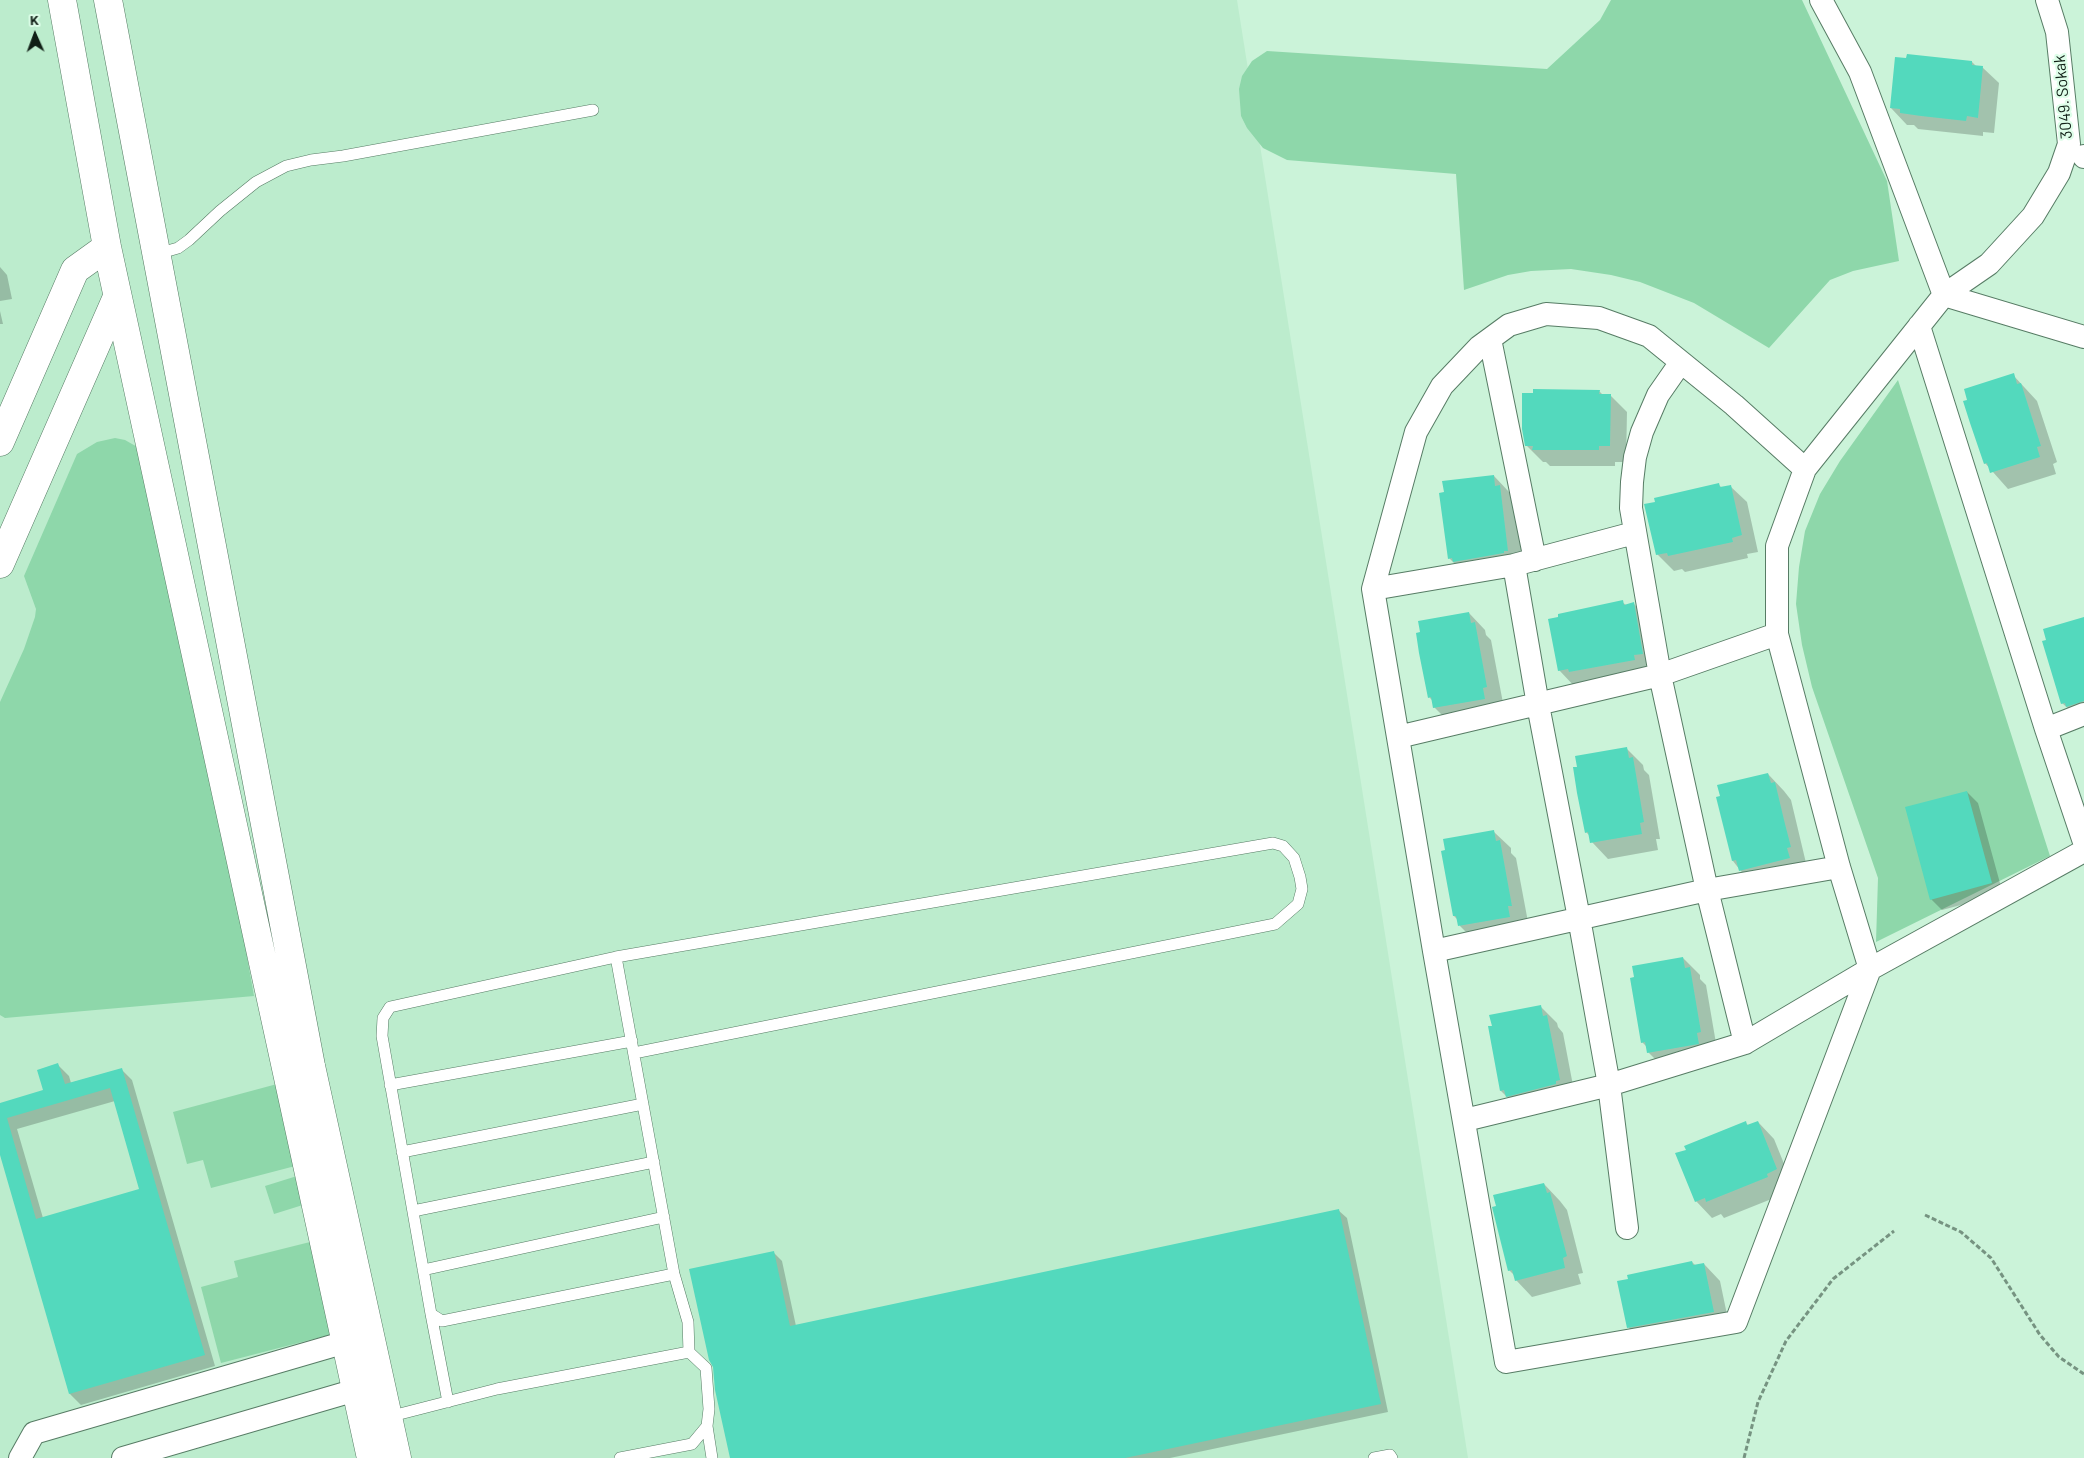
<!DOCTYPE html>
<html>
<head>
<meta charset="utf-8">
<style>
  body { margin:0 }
  #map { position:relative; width:2084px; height:1458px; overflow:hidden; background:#cbf3d9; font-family:Barlow,sans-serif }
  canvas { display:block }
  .north { position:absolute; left:10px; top:10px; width:50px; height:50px; -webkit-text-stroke:4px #defee9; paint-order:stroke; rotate:358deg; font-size:14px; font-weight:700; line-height:20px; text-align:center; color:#101f16 }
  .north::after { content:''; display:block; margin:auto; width:18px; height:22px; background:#101f16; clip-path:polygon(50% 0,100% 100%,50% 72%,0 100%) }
</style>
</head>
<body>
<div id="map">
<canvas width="2084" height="1458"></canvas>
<div class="north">K</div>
</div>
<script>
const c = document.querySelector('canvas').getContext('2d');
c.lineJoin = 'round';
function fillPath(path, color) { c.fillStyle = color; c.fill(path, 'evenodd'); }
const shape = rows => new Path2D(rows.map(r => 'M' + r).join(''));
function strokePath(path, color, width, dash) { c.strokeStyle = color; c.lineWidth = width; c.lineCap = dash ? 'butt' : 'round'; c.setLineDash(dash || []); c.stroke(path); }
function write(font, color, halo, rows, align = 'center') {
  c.font = font + ' Barlow,sans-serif'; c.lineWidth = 4.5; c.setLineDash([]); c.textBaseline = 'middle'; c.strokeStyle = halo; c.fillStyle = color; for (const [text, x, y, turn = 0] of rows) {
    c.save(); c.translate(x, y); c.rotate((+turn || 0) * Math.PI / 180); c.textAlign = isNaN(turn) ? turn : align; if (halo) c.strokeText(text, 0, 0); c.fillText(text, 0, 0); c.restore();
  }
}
fillPath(shape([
  [0,0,1237,0,1468,1458,0,1458]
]), '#bceccd');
fillPath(shape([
  [1611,0,1802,0,1887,181,1899,261,1853,271,1830,280,1769,348,1694,303,1640,282,1611,275,1571,269,1531,271,1508,275,1464,290,1456,174,1287,160,1263,148,1247,128,1241,116,1239,89,1242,76,1252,61,1267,51,1547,69,1600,20],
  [1898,380,2050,856,1876,942,1878,878,1812,687,1802,645,1796,604,1799,567,1805,531,1820,494,1840,461],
  [115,438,125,440,139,448,230,861,254,996,5,1018,0,1015,0,702,24,649,35,617,36,609,24,576,77,454,97,442],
  [277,1084,299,1165,211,1188,203,1160,187,1164,173,1112],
  [297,1176,306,1204,274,1214,265,1186],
  [310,1242,333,1334,221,1363,201,1287,238,1277,234,1261]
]), '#8ed7aa');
fillPath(shape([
  [1972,62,1976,66,1982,67,1999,83,1994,133,1983,132,1983,136,1918,129,1914,125,1907,125,1891,108],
  [0,267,7,275,12,299,0,301],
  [0,311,3,324,0,324],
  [2013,375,2037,401,2057,462,2053,464,2056,474,2008,489,1985,463],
  [1599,391,1603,395,1610,395,1627,412,1626,462,1615,462,1615,466,1550,466,1546,462,1543,462,1526,445],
  [1494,476,1510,493,1511,498,1516,503,1524,567,1466,575,1449,558],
  [1718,484,1722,488,1730,486,1747,502,1758,552,1747,554,1748,558,1685,572,1682,569,1674,571,1657,554],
  [1622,602,1626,605,1634,604,1650,620,1659,670,1575,687,1559,670],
  [1469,613,1485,630,1486,635,1491,640,1503,703,1451,724,1434,707,1434,702,1429,697],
  [2084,618,2084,723,2062,703],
  [1626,748,1643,765,1644,770,1649,775,1660,839,1656,839,1658,850,1608,859,1592,842,1591,837,1586,832],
  [1768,774,1784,791,1791,800,1806,863,1756,887,1740,870,1733,861,1722,797],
  [1967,792,1978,803,2003,894,1942,910,1931,899],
  [1494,832,1511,848,1511,853,1516,858,1528,922,1476,942,1460,926,1459,921,1454,916],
  [1683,958,1700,975,1700,979,1706,985,1717,1049,1665,1069,1648,1052,1647,1047,1642,1042],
  [1540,1006,1557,1023,1558,1027,1563,1033,1575,1096,1523,1113,1501,1091,1489,1027],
  [58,1065,69,1076,71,1083,121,1069,132,1080,215,1366,81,1405,70,1394,0,1151,0,1104,45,1091],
  [115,1101,141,1190,43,1218,17,1129],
  [1758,1122,1774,1139,1793,1186,1784,1194,1724,1218,1721,1214,1712,1218,1696,1201,1687,1150,1746,1123,1749,1126],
  [1544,1184,1560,1201,1567,1210,1583,1273,1578,1274,1581,1284,1532,1297,1516,1280,1515,1276,1509,1270],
  [1338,1210,1347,1218,1388,1412,1170,1458,731,1458,715,1367,774,1253,782,1261,796,1326],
  [1692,1262,1696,1266,1704,1264,1720,1281,1730,1329,1645,1344,1628,1327]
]), '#0003');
fillPath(shape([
  [1907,54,1972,61,1972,65,1983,66,1978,118,1967,116,1966,121,1921,116,1900,113,1900,109,1890,108,1895,57,1906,58],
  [2014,373,2017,384,2021,383,2041,446,2037,447,2040,457,1990,473,1987,463,1984,464,1970,423,1963,401,1967,400,1964,389],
  [1533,389,1600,390,1599,394,1611,394,1610,446,1599,446,1599,450,1532,450,1533,446,1525,446,1522,429,1522,393,1533,393],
  [1494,475,1495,486,1500,485,1508,551,1504,551,1504,553,1453,562,1452,558,1448,559,1439,493,1444,492,1442,481],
  [1719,483,1720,487,1731,485,1742,535,1732,538,1733,542,1668,556,1667,553,1656,555,1644,504,1655,502,1654,498],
  [1623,600,1624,605,1634,602,1643,654,1634,655,1635,660,1569,672,1568,669,1558,671,1548,619,1558,617,1558,614],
  [1469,612,1471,623,1475,622,1487,687,1483,688,1485,699,1433,708,1431,697,1428,698,1419,653,1416,633,1420,632,1418,621],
  [2084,617,2084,701,2066,707,2065,703,2061,704,2042,641,2046,640,2043,629],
  [1627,747,1629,758,1633,757,1644,822,1640,823,1642,834,1590,843,1588,832,1585,833,1577,793,1573,767,1577,767,1575,756],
  [1768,773,1771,783,1775,782,1785,824,1791,847,1787,848,1790,858,1739,871,1736,860,1732,861,1716,797,1720,796,1717,785],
  [1967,791,1992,883,1930,900,1905,807],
  [1494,830,1496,841,1500,840,1512,906,1508,906,1510,917,1458,926,1456,916,1453,916,1441,851,1445,850,1443,839],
  [1683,957,1685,968,1690,967,1701,1032,1697,1033,1699,1044,1647,1053,1645,1042,1641,1043,1630,978,1634,977,1632,966],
  [1541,1005,1543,1016,1547,1015,1560,1080,1556,1081,1556,1084,1506,1097,1504,1090,1500,1091,1488,1026,1492,1026,1489,1015],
  [58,1063,65,1084,122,1068,205,1355,69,1394,0,1155,0,1103,43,1090,37,1070],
  [110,1088,139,1189,36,1219,7,1118],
  [1746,1121,1747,1125,1758,1121,1777,1169,1767,1174,1768,1177,1706,1202,1705,1198,1695,1202,1675,1153,1686,1150,1684,1146],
  [1544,1183,1547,1193,1550,1192,1567,1256,1563,1258,1565,1268,1515,1281,1512,1270,1508,1271,1492,1207,1496,1206,1493,1195],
  [1339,1209,1381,1404,1125,1458,730,1458,715,1390,713,1367,709,1360,689,1269,774,1251,790,1326],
  [1692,1261,1693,1265,1704,1263,1714,1312,1627,1328,1617,1281,1628,1279,1627,1275]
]), '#53d9bd');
const lane = shape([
  [157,254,178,248,189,240,220,211,256,182,286,166,311,160,343,156,593,110],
  [616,957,674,1274,688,1322,689,1352],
  [634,1053,1275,924,1298,904,1302,889,1300,877,1294,858,1283,846,1273,843,616,957,390,1007,383,1018,382,1036,431,1314,442,1321,674,1274],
  [390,1085,632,1041],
  [402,1152,643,1104],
  [413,1211,654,1162],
  [423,1270,664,1217],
  [431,1314,448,1402],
  [388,1417,497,1389,689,1352,706,1368,709,1409,707,1426,692,1444,620,1458],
  [707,1426,712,1458],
  [1374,1458,1390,1455,1392,1458]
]);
const street = shape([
  [1821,0,1860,72,1944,295],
  [2084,156,2084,157],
  [1944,295,2084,337],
  [1919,326,2046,729,2084,842],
  [1490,339,1535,560],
  [1681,362,1658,395,1642,432,1635,457,1632,482,1631,508,1660,675,1707,890,1745,1043],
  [1805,469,1734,405,1649,336,1599,318,1546,314,1509,325,1479,347,1442,386,1416,432,1373,589,1434,951,1506,1362,1736,1322,1870,969,1839,867,1777,634,1777,546,1805,469,1944,295,1989,264,2033,216,2059,173,2069,144,2057,32,2047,0],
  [1514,565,1538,705,1579,918,1609,1085,1627,1228],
  [1373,589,1514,565,1634,533],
  [2046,729,2084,714],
  [1398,737,1660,675,1777,634],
  [1434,951,1707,890,1839,867],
  [1465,1120,1609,1085,1745,1043,1870,969,2084,851],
  [20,1458,34,1433,346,1342],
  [123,1458,356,1390]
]);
const secondary = shape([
  [62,0,107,247,371,1458],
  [108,0,311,1066,397,1458],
  [0,442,75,270,107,247],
  [0,564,117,297]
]);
strokePath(lane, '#577c65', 12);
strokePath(street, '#577c65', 24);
strokePath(secondary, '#577c65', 29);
strokePath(shape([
  [1925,1215,1961,1232,1991,1258,2040,1335,2059,1357,2084,1374],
  [1744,1458,1758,1402,1786,1341,1833,1279,1894,1231]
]), '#769381', 3, [5, 2.5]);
strokePath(lane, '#fff', 11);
strokePath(street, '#fff', 22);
strokePath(secondary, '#fff', 28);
write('16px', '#101f16', '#defee9', [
  ["3049. Sokak",2063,97,-95]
]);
</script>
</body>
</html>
